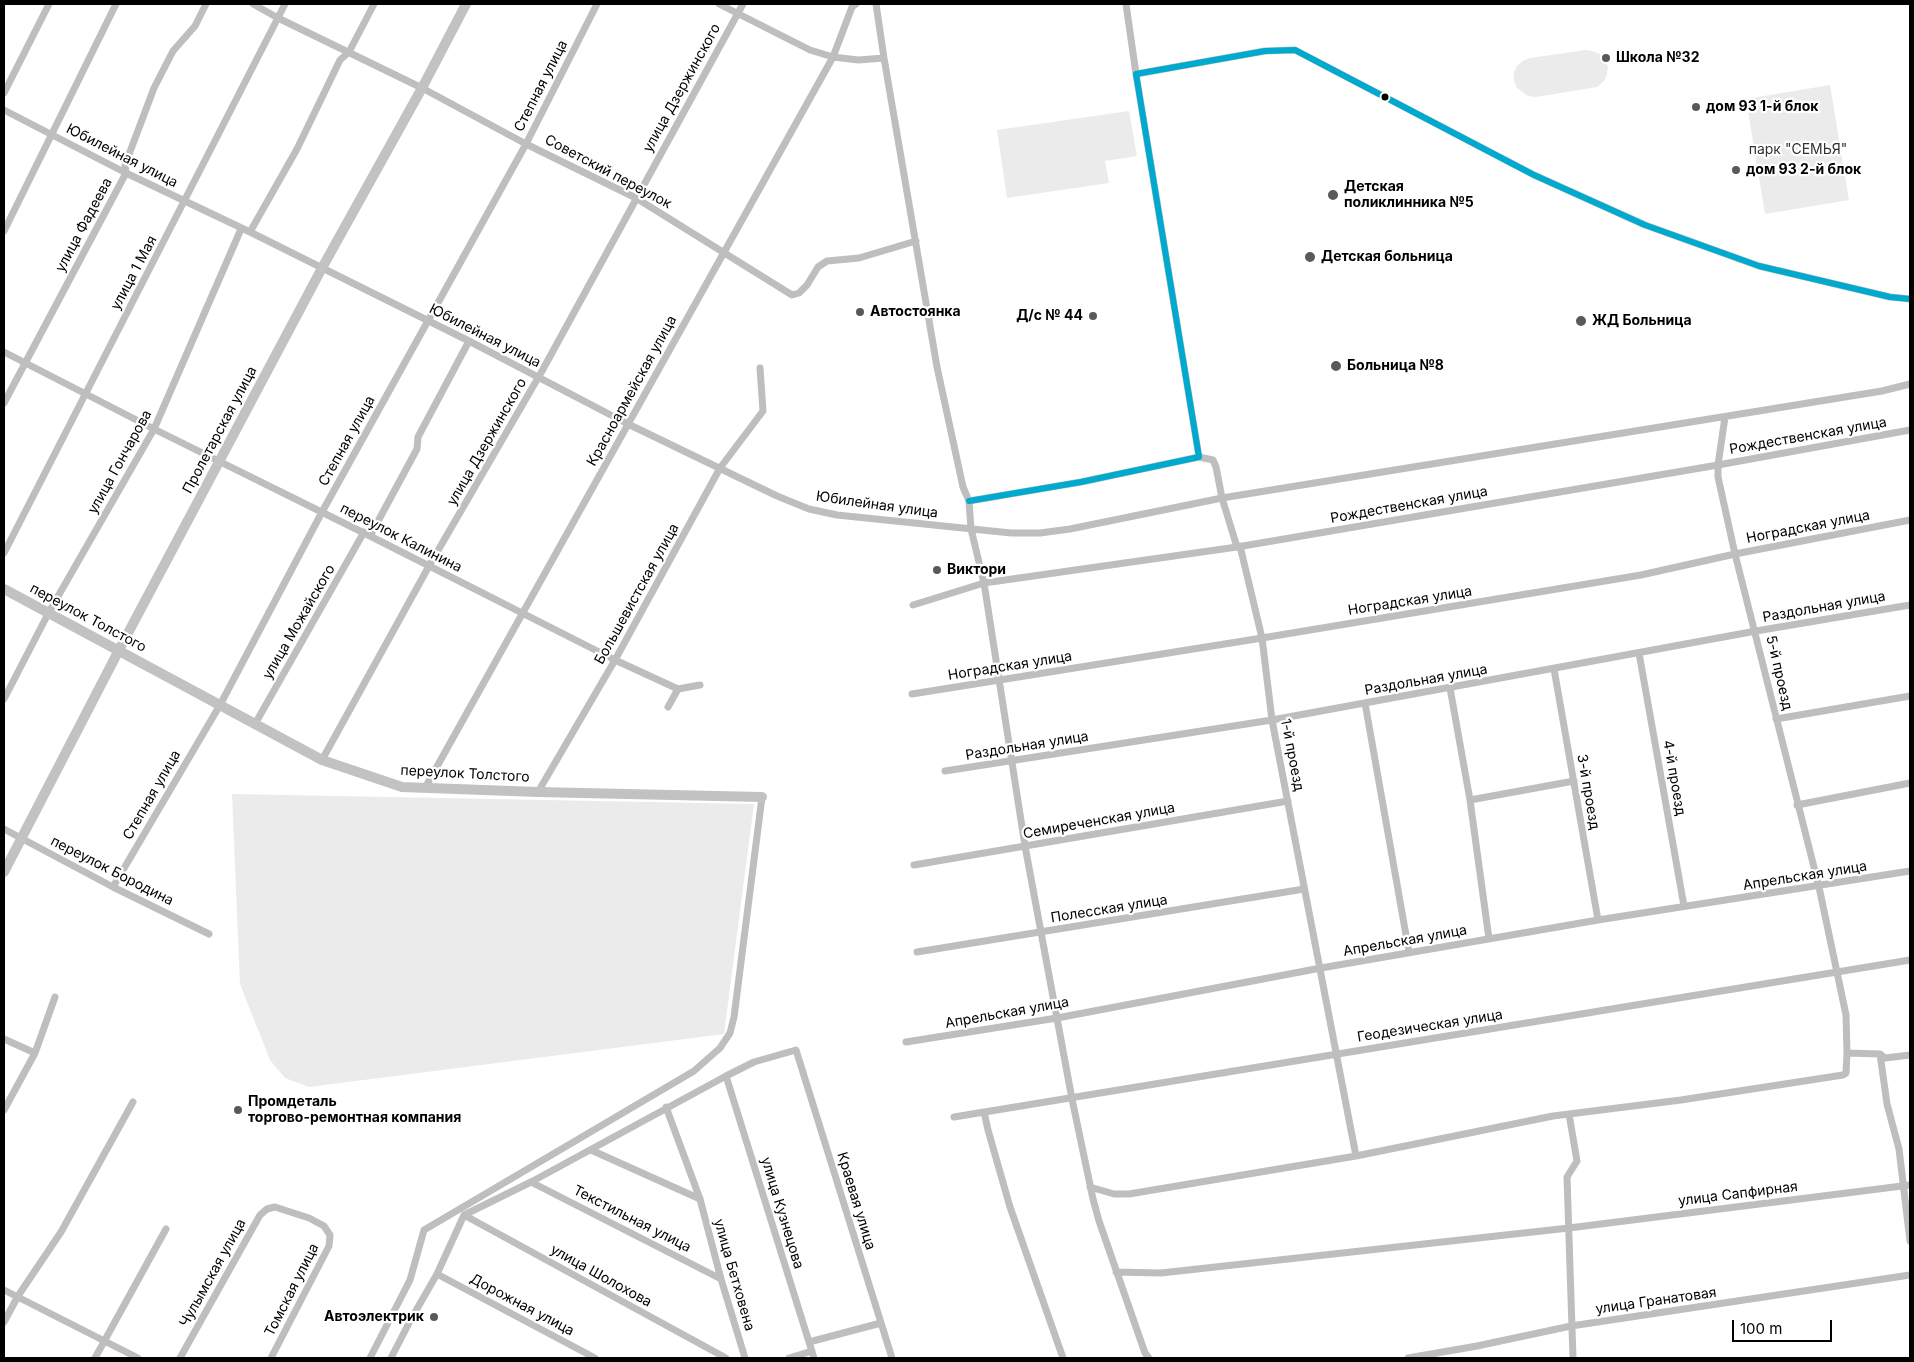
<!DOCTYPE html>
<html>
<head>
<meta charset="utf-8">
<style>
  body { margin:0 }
  #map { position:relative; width:1914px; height:1362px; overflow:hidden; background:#fff; font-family:Inter,sans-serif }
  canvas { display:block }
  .frame { position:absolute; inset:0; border:5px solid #000; pointer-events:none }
  .scale { position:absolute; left:1732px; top:1320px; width:100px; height:22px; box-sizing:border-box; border:2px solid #000; border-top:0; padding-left:6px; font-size:15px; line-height:18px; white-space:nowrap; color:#000; -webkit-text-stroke:4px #fff; paint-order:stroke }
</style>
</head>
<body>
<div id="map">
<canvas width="1914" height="1362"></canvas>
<div class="frame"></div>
<div class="scale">100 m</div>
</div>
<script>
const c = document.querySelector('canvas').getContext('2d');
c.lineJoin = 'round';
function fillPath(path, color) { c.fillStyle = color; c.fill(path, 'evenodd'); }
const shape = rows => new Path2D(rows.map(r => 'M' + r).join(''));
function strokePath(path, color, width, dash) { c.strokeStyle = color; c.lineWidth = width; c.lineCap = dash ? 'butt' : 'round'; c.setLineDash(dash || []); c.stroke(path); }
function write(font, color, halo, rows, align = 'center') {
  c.font = font + ' Inter,sans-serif'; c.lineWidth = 4.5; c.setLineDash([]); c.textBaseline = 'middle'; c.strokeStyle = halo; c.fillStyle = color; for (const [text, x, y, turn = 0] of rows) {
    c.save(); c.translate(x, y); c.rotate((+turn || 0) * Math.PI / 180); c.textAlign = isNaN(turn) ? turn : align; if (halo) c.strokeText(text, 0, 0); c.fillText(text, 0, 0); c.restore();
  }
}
fillPath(shape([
  [1586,50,1592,51,1600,54,1605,60,1608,67,1607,75,1604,81,1597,87,1536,97,1528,96,1517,88,1514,80,1514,72,1517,66,1523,61,1530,58],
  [1830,85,1849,200,1765,214,1746,99],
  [1129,111,1137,156,1105,161,1109,183,1007,198,997,130],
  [232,794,754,804,724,1034,309,1087,285,1078,270,1060,240,984]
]), '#ebebeb');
strokePath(shape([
  [253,4,278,18,422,88,526,144,636,198,792,295,799,293,807,285,818,267,827,261,859,258,916,241],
  [719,4,810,50,833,57,858,60,884,58],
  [876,4,884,58,937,367,963,487,969,501,971,529,984,583,1025,846,1072,1099,1093,1199,1099,1221,1145,1353,1149,1358],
  [1126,4,1136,74],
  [4,93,49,4],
  [4,110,126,173,250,232,469,341,628,424,777,496,809,509,837,515,1011,533,1040,533,1070,529,1222,498,1882,391,1910,384],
  [4,231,116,4],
  [250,232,297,149,340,60,349,52,374,4],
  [4,352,154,429,370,536,615,660,678,689,668,707],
  [4,403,126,173,125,165,154,88,173,51,195,26,206,4],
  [1725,417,1718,465,1718,477,1735,554,1819,887,1846,1015,1847,1053],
  [1199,457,1213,460,1216,467,1222,498,1237,547],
  [969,501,1081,482,1199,457,1136,74,1265,51,1295,50,1534,175,1645,225,1759,266,1890,297,1910,299],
  [370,536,417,449,418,437,469,341],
  [1240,546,1262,638,1272,720,1356,1156],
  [4,553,285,4],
  [913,605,984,583,1237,547,1718,465,1910,430],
  [1639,653,1684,906],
  [1554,669,1598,920],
  [1450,688,1470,800,1489,939],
  [678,689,700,685],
  [912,694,1262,638,1641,575,1735,554,1910,520],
  [4,699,49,612,154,429,241,229],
  [1365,703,1409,952],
  [1776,719,1910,696],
  [255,724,364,532],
  [322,760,429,566,542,371,743,4],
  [945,771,1272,720,1756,631,1910,605],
  [425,788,833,57,852,7,856,4],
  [538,792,615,660,720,468,763,411,760,368],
  [1470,800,1574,781],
  [1797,805,1910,783],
  [4,829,113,887,209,934],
  [914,865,1288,801],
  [113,887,220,705,322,512,526,144,597,4],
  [917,952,1304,889],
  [4,1039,35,1053],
  [906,1042,1057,1018,1321,968,1598,920,1910,871],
  [1880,1054,1887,1104,1899,1149,1910,1241],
  [726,1076,814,1358],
  [666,1107,700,1199,721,1279,745,1358],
  [4,1110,35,1053,55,997],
  [984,1112,988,1130,1010,1207,1063,1358],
  [1569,1114,1577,1161,1567,1177,1573,1358],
  [954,1117,1910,960],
  [591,1150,700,1199],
  [531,1182,721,1279],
  [1090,1187,1114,1194,1129,1194,1356,1156,1553,1116,1681,1100,1843,1075,1846,1073,1847,1053,1880,1054,1885,1058,1910,1055],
  [464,1215,726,1358],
  [1116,1272,1161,1273,1569,1228,1910,1185],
  [437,1274,595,1358],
  [4,1290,138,1358],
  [4,1322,18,1296,61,1232,133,1102],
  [809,1342,881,1323],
  [95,1358,166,1229],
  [180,1358,260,1215,267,1209,275,1207,309,1218,324,1226,330,1235,329,1246,271,1358],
  [370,1358,410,1280,424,1230,694,1071,720,1048,730,1033,734,1017,762,797],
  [391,1358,410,1321,437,1274,464,1215,531,1182,726,1076,754,1062,796,1050,892,1358],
  [789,1358,812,1351],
  [1408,1358,1477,1346,1571,1326,1910,1275]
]), '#bebebe', 7);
strokePath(shape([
  [4,589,322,760,402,787,538,792,762,797],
  [4,872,119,650,322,268,422,88,466,4]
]), '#c2c2c2', 10);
strokePath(shape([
  [969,501,1081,482,1199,457,1136,74,1265,51,1295,50,1534,175,1645,225,1759,266,1890,297,1910,299]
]), '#00a9ce', 6);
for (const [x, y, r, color] of [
  [1606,58,5,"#595959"],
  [1385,97,4.5,"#000"],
  [1696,107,5,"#595959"],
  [1736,170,5,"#595959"],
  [1333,195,6,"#595959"],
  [1310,257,6,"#595959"],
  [860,312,5,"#595959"],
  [1093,316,5,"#595959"],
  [1581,321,6,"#595959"],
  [1336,366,6,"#595959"],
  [937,570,5,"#595959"],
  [238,1110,5,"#595959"],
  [434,1317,5,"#595959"]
]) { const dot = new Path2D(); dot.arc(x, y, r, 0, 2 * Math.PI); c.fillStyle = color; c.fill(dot); strokePath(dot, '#fff', 2); }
write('bold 14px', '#000', '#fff', [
  ["Школа №32",1616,58],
  ["дом 93 1-й блок",1706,107],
  ["дом 93 2-й блок",1746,170],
  ["Детская",1344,187],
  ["поликлинника №5",1344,203],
  ["Детская больница",1321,257],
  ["Автостоянка",870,312],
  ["Д/с № 44",1083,316,"right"],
  ["ЖД Больница",1592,321],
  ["Больница №8",1347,366],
  ["Виктори",947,570],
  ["Промдеталь",248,1102],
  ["торгово-ремонтная компания",248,1118],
  ["Автоэлектрик",424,1317,"right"]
], 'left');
write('14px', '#000', '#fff', [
  ["Степная улица",541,86,-63],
  ["улица Дзержинского",682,88,-61],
  ["Юбилейная улица",122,156,27],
  ["Советский переулок",608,172,28],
  ["улица Фадеева",84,225,-62],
  ["улица 1 Мая",134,273,-62],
  ["Юбилейная улица",485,336,27],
  ["Красноармейская улица",632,391,-61],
  ["Пролетарская улица",220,430,-62],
  ["Рождественская улица",1808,436,-10],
  ["Степная улица",347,441,-61],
  ["улица Дзержинского",487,442,-60],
  ["улица Гончарова",120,462,-61],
  ["Юбилейная улица",877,505,8],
  ["Рождественская улица",1409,505,-10],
  ["Ноградская улица",1808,527,-11],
  ["переулок Калинина",401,538,27],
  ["Большевистская улица",637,594,-61],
  ["Ноградская улица",1410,601,-9],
  ["Раздольная улица",1824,607,-10],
  ["переулок Толстого",88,618,28],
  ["улица Можайского",299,622,-60],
  ["Ноградская улица",1010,666,-9],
  ["5-й проезд",1779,673,77],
  ["Раздольная улица",1426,680,-10],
  ["Раздольная улица",1027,746,-9],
  ["1-й проезд",1292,755,79],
  ["переулок Толстого",465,774,3],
  ["4-й проезд",1674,778,80],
  ["3-й проезд",1588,792,80],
  ["Степная улица",152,795,-60],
  ["Семиреченская улица",1099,821,-10],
  ["переулок Бородина",112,871,27],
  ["Апрельская улица",1805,876,-9],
  ["Полесская улица",1109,909,-9],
  ["Апрельская улица",1405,941,-10],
  ["Апрельская улица",1007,1013,-10],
  ["Геодезическая улица",1430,1026,-9],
  ["улица Сапфирная",1738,1194,-7],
  ["Краевая улица",856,1201,73],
  ["улица Кузнецова",782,1213,73],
  ["Текстильная улица",632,1219,27],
  ["Чулымская улица",213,1273,-61],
  ["улица Бетховена",734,1275,74],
  ["улица Шолохова",601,1276,29],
  ["Томская улица",292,1290,-63],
  ["улица Гранатовая",1656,1301,-8],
  ["Дорожная улица",522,1305,28]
]);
write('14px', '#313131', '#fff', [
  ["парк \"СЕМЬЯ\"",1798,150]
]);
</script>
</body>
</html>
